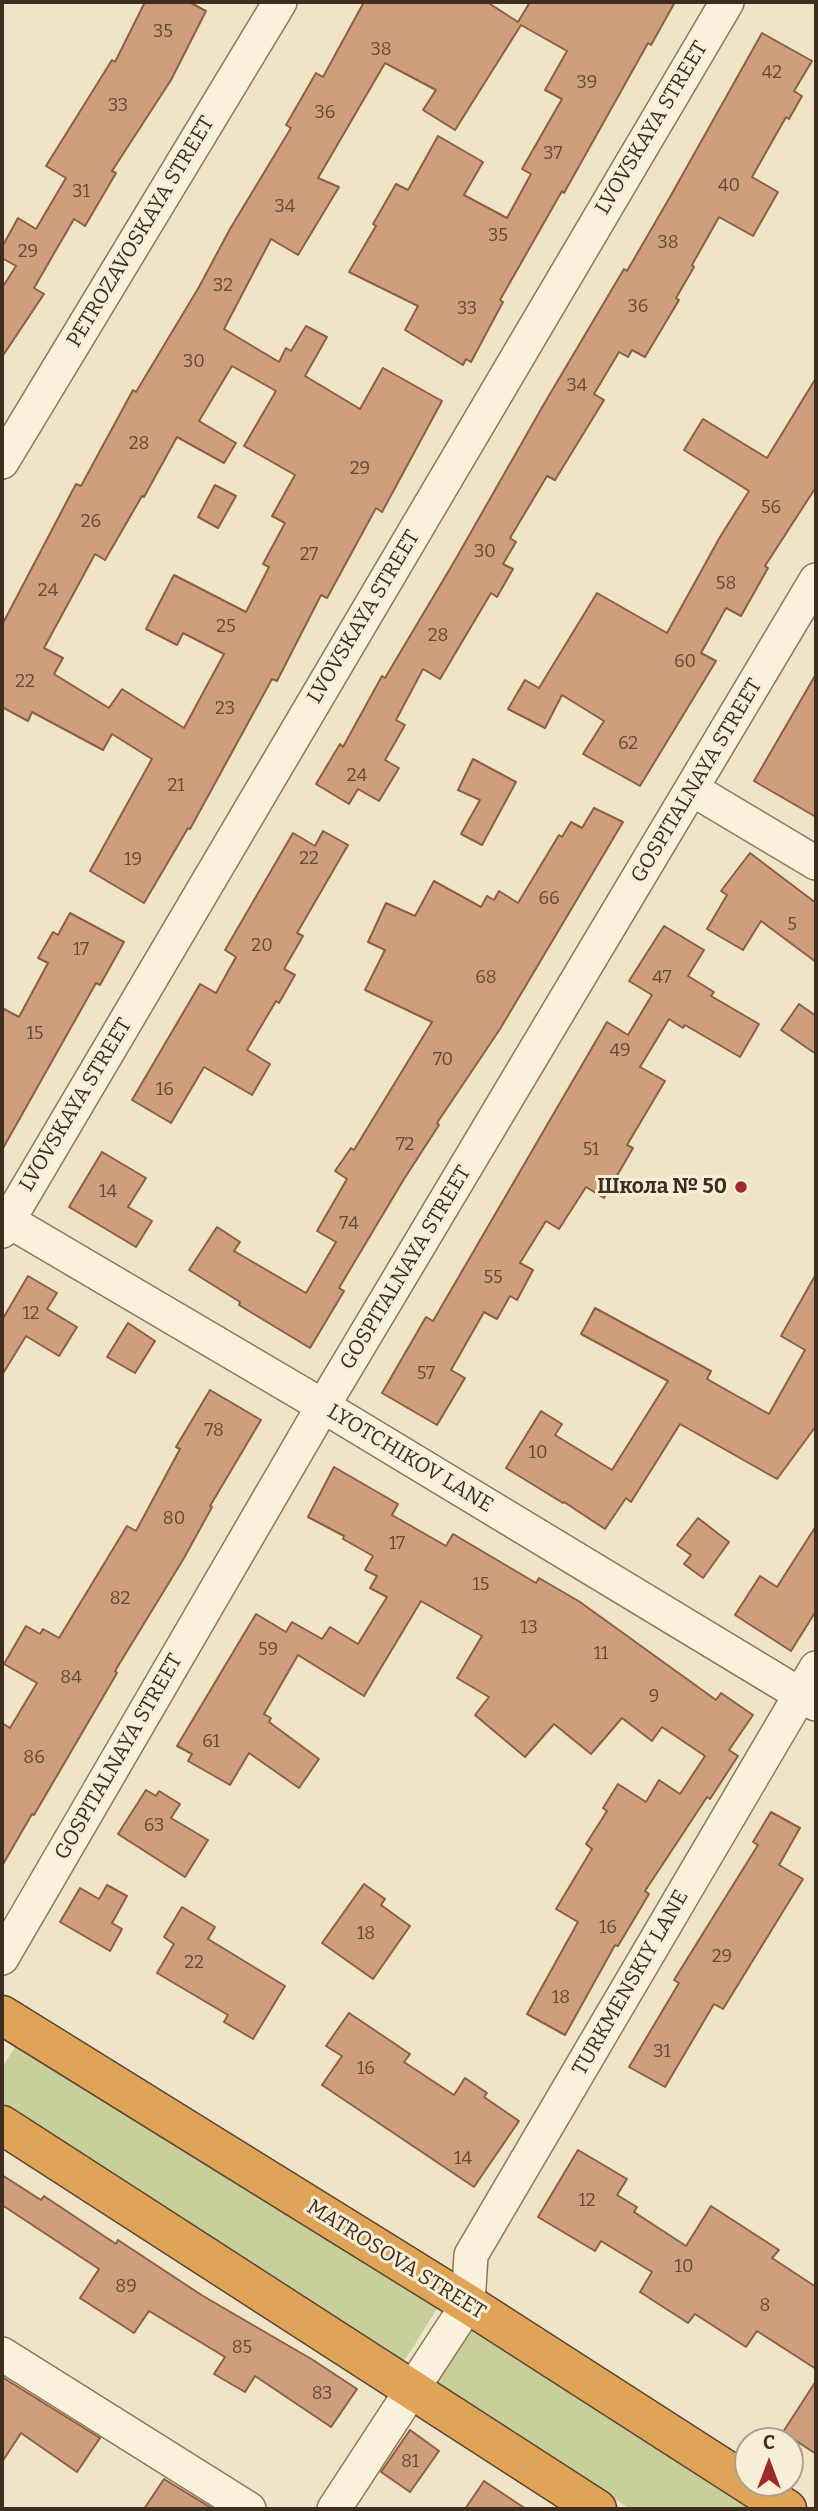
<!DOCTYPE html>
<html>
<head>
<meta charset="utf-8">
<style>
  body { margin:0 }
  #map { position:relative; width:818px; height:2511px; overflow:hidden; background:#f0e4c8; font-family:Bitter,serif }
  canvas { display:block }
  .frame { position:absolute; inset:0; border:4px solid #3d2e20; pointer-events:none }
  .north { position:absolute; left:734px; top:2427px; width:70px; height:70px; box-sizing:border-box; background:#f7eed8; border:2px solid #ada18e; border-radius:50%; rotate:0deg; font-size:19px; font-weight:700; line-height:28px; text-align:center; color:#3d2e20 }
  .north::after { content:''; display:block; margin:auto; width:24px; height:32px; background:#9e2a2b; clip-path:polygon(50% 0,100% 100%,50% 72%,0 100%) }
</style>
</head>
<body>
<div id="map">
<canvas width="818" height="2511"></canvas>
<div class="frame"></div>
<div class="north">С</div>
</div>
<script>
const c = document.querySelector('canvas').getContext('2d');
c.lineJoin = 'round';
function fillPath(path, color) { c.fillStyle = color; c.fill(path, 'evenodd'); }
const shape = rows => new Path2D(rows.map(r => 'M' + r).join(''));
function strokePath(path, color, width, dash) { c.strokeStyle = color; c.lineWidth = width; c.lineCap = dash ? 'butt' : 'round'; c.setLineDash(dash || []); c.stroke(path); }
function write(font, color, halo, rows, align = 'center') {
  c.font = font + ' Bitter,serif'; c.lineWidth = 6; c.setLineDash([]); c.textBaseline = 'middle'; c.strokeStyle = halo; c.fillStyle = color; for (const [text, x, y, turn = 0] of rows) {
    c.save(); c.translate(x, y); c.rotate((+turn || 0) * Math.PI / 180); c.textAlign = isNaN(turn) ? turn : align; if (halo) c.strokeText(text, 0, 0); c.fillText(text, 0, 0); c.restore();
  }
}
fillPath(shape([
  [19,2040,440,2304,403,2363,2,2106,2,2068],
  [473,2324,759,2509,630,2509,435,2383]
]), '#c9cf9b');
const building = shape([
  [145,2,189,2,206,11,171,80,112,171,116,173,85,226,74,219,34,288,44,294,2,357,2,288,16,266,2,258,2,247,18,218,36,229,66,178,46,166,112,60,115,62,145,2],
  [364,2,487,2,518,22,530,2,675,2,651,45,648,43,564,193,562,191,500,300,503,302,471,362,466,359,463,365,405,330,418,306,349,272,376,226,373,224,396,184,408,190,438,136,483,162,464,195,507,218,531,174,522,169,562,99,545,90,567,51,521,25,455,130,423,110,436,90,385,63,318,178,339,187,298,255,271,239,224,329,279,362,286,348,291,351,306,326,327,337,305,376,360,409,383,368,442,401,382,512,376,508,327,598,321,595,277,681,272,679,190,829,188,828,144,903,90,871,152,759,112,734,103,750,32,712,28,721,2,707,2,625,76,484,81,486,133,390,136,392,199,287,230,229,291,128,286,125,316,73,323,77,364,2],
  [232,366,276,391,244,446,295,475,272,516,285,523,263,564,269,567,246,612,174,575,146,629,177,645,183,633,224,654,184,728,122,689,109,708,54,674,63,658,44,648,95,554,105,560,142,496,144,497,177,437,224,463,236,443,199,421,232,366],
  [762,33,812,61,794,91,802,96,789,119,786,117,752,177,778,192,753,236,719,217,692,265,694,267,676,298,679,300,645,357,632,350,628,357,619,352,594,394,604,400,555,480,547,476,510,538,516,542,503,564,513,569,497,597,491,593,440,679,423,669,396,720,405,725,385,760,399,768,379,801,358,789,349,804,316,784,340,744,343,747,382,676,385,678,454,562,544,404,624,269,627,271,670,197,762,33],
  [816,378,816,487,765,566,768,568,741,616,726,608,701,653,716,661,640,786,583,754,604,721,562,695,545,728,508,709,525,680,539,688,597,593,667,633,720,537,749,491,684,450,703,419,767,458,816,378],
  [215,485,236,496,218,528,198,517,215,485],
  [816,674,816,817,754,781,816,674],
  [473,759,516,782,482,845,461,834,480,800,458,790,473,759],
  [594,808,623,822,500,1029,437,1123,439,1125,404,1179,339,1288,344,1291,310,1348,239,1305,240,1302,189,1270,217,1227,240,1242,234,1251,306,1293,336,1242,317,1231,347,1179,335,1171,351,1148,354,1150,432,1022,365,990,385,950,368,942,386,903,415,916,434,881,481,907,487,896,494,900,499,891,518,903,559,835,562,837,571,822,582,828,594,808],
  [323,831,348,845,297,933,303,936,284,969,295,975,279,1003,276,1001,247,1050,270,1064,252,1095,204,1067,171,1123,132,1100,200,984,216,993,236,957,225,950,293,833,315,846,323,831],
  [750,853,816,903,816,962,761,921,743,950,707,929,727,895,721,891,750,853],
  [70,913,124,942,100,985,96,983,2,1150,2,1008,19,1017,48,963,38,958,53,932,58,935,70,913],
  [664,926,704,950,688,976,714,992,711,996,759,1024,740,1057,685,1025,683,1028,669,1019,640,1067,665,1081,627,1145,633,1148,604,1198,586,1187,559,1229,546,1221,520,1263,533,1270,517,1300,510,1296,497,1319,484,1312,451,1370,465,1378,437,1425,382,1393,426,1317,433,1321,607,1022,628,1035,652,995,629,981,664,926],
  [799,1004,816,1016,816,1054,781,1030,799,1004],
  [102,1152,146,1178,128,1207,152,1221,136,1247,69,1207,102,1152],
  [816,1274,816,1426,777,1479,680,1424,631,1502,626,1498,605,1529,564,1502,563,1503,506,1468,541,1411,562,1424,555,1435,612,1470,668,1381,581,1334,595,1308,711,1371,707,1379,769,1414,805,1350,781,1336,816,1274],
  [28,1276,57,1293,47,1309,77,1327,59,1356,26,1336,2,1375,2,1320,28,1276],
  [128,1323,155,1341,135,1373,107,1357,128,1323],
  [210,1390,261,1420,210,1506,212,1507,184,1558,115,1671,117,1673,34,1815,32,1814,2,1866,2,1723,10,1728,37,1683,4,1664,26,1626,40,1634,43,1629,59,1638,127,1526,136,1531,180,1449,176,1447,210,1390],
  [334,1467,398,1504,392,1515,446,1546,453,1534,536,1583,539,1578,580,1602,716,1700,721,1693,753,1715,729,1750,738,1756,710,1799,707,1797,645,1891,649,1894,618,1946,615,1945,565,2035,527,2014,578,1922,556,1909,592,1849,586,1844,607,1811,603,1808,618,1784,646,1802,659,1780,680,1794,705,1756,662,1727,652,1741,622,1718,591,1754,554,1724,525,1757,475,1715,489,1697,457,1678,482,1636,421,1601,364,1696,298,1655,264,1714,271,1718,269,1722,319,1759,299,1788,249,1753,230,1785,188,1761,192,1754,177,1746,256,1614,286,1632,292,1622,322,1639,330,1627,358,1644,387,1597,370,1588,377,1576,365,1570,373,1556,343,1539,344,1536,308,1517,334,1467],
  [698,1518,729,1542,703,1578,684,1564,691,1555,677,1545,698,1518],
  [816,1526,816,1611,791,1651,735,1615,760,1576,777,1587,816,1526],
  [146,1790,156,1796,159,1791,180,1804,171,1818,208,1840,185,1877,118,1834,146,1790],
  [771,1812,800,1828,779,1865,803,1879,723,2009,714,2004,665,2087,629,2067,679,1983,674,1980,758,1845,753,1842,771,1812],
  [364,1884,385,1899,381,1905,410,1926,373,1979,322,1943,364,1884],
  [107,1885,127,1896,112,1923,122,1929,110,1951,60,1922,80,1888,99,1899,107,1885],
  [182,1907,215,1927,208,1939,285,1986,253,2039,224,2022,228,2015,157,1973,174,1944,164,1937,182,1907],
  [349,2013,410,2054,404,2062,454,2095,465,2078,487,2093,484,2097,519,2121,474,2187,322,2085,342,2056,326,2046,349,2013],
  [578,2150,627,2179,617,2195,637,2207,634,2212,686,2246,711,2206,779,2250,772,2258,816,2287,816,2369,757,2331,746,2347,695,2314,688,2323,640,2292,652,2272,601,2241,595,2251,538,2217,578,2150],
  [2,2175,41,2200,44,2196,116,2244,118,2240,203,2296,313,2360,357,2389,331,2427,255,2376,245,2392,214,2374,225,2357,149,2311,134,2333,80,2298,99,2269,2,2205,2,2175],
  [2,2377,100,2438,77,2472,21,2433,2,2462,2,2377],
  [816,2381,816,2454,783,2432,816,2381],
  [410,2430,439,2451,410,2492,381,2472,410,2430],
  [164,2479,213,2509,144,2509,164,2479],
  [484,2481,526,2509,465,2509,484,2481]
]);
fillPath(building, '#cf9f7d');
strokePath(building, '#8d5f41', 2);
const street = shape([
  [2,462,280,2],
  [692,789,816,863],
  [2,1217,323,1406,816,1704],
  [2,1231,727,2],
  [2,1958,323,1406,816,580],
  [2,2354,249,2509],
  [334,2509,468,2304,471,2255,816,1668]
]);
const highway = shape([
  [2,2015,468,2304,787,2509],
  [2,2125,597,2509]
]);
strokePath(street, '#8d765c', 36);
strokePath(highway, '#5b4430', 41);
strokePath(street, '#faf1dc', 33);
strokePath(highway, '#e0a458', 38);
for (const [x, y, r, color] of [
  [741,1187,7,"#9e2a2b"]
]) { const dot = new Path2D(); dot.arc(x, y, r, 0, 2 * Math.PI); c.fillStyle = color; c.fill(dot); strokePath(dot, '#f7eed8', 2.5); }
write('18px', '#624a37', null, [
  ["35",163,32],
  ["38",381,50],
  ["42",772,73],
  ["39",587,83],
  ["33",118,106],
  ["36",325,113],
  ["37",553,154],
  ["40",729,186],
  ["31",81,192],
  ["34",285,207],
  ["35",498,236],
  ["38",668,243],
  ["29",28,252],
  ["32",223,286],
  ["36",638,307],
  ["33",467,309],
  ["30",194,362],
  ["34",577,386],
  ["28",139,444],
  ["29",360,469],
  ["56",771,508],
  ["26",91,522],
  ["30",485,552],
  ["27",309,555],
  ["58",726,584],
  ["24",48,591],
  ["25",226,627],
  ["28",438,636],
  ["60",685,662],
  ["22",25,682],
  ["23",225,709],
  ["62",628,744],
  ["24",357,776],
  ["21",176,786],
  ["22",309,859],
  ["19",133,860],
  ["66",549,899],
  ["5",792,925],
  ["20",262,946],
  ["17",81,950],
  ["68",486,978],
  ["47",662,978],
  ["15",35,1034],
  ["49",620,1051],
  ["70",443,1060],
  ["16",165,1090],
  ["72",405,1145],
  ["51",591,1150],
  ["14",108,1192],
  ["74",349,1224],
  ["55",493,1278],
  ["12",31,1314],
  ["57",426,1374],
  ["78",214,1431],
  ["10",538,1453],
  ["80",174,1519],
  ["17",397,1544],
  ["15",481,1585],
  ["82",120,1599],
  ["13",529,1628],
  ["59",268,1650],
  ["11",601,1654],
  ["84",71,1678],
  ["9",654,1697],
  ["61",211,1742],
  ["86",34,1758],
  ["63",154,1826],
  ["16",608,1928],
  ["18",366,1934],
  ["29",722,1957],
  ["22",194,1963],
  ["18",561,1998],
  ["31",662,2052],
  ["16",366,2069],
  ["14",463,2159],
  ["12",587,2201],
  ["10",684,2267],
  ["89",126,2287],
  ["8",765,2306],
  ["85",242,2348],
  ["83",322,2394],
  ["81",410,2462]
]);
write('21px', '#3d2e20', '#f7eed8', [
  ["LVOVSKAYA STREET",652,128,-59],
  ["PETROZAVOSKAYA STREET",141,232,-59],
  ["LVOVSKAYA STREET",364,617,-59],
  ["GOSPITALNAYA STREET",697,781,-59],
  ["LVOVSKAYA STREET",76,1105,-59],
  ["GOSPITALNAYA STREET",406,1268,-59],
  ["LYOTCHIKOV LANE",410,1459,31],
  ["GOSPITALNAYA STREET",119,1757,-60],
  ["TURKMENSKIY LANE",631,1983,-60],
  ["MATROSOVA STREET",396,2260,32]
]);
write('bold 21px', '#3d2e20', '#f7eed8', [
  ["Школа № 50",727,1187]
], 'right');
</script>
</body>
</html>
